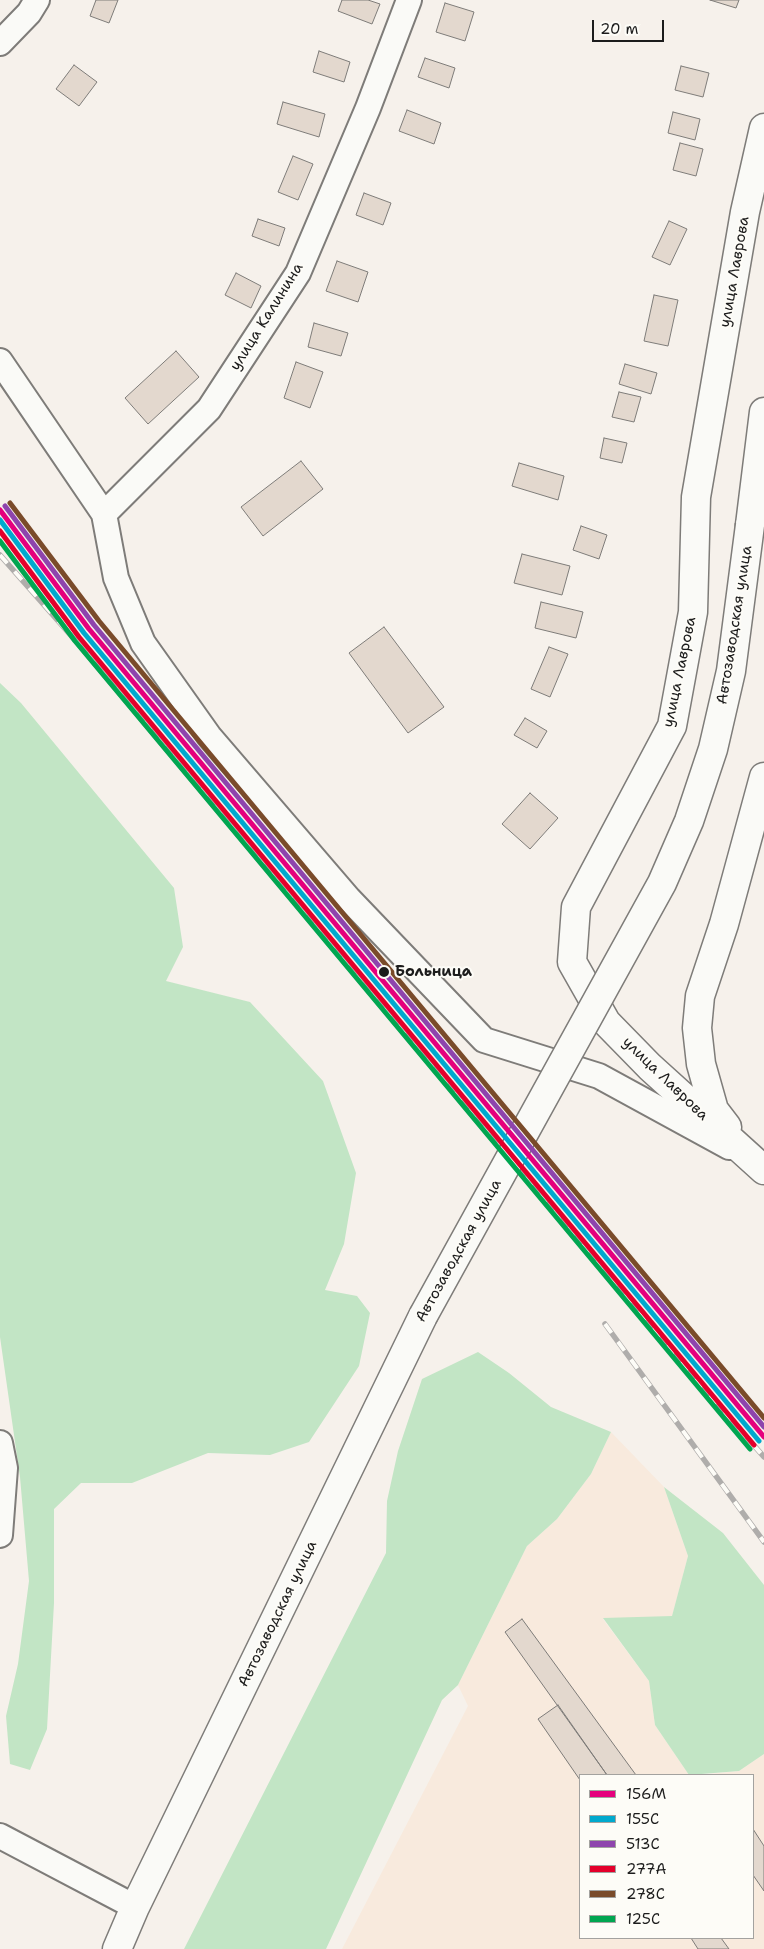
<!DOCTYPE html>
<html>
<head>
<meta charset="utf-8">
<style>
  body { margin:0 }
  #map { position:relative; width:764px; height:1949px; overflow:hidden; background:#f6f1eb; font-family:"Shantell Sans",sans-serif }
  canvas { display:block }
  .legend { position:absolute; left:579px; top:1774px; width:175px; height:165px; box-sizing:border-box; background:#fdfcf7; border:1px solid #a3a29f; margin:0; padding:6px 9px; list-style:none; font-size:15px; color:#1c1c1c }
  .legend li { display:flex; align-items:center; gap:10px; height:25px }
  .legend b { width:25px; border:1px solid #a3a29f }
  .scale { position:absolute; left:592px; top:20px; width:72px; height:22px; box-sizing:border-box; border:2px solid #1c1c1c; border-top:0; padding-left:6px; font-size:15px; line-height:18px; white-space:nowrap; color:#1c1c1c; -webkit-text-stroke:4px #fdfcf7; paint-order:stroke }
</style>
</head>
<body>
<div id="map">
<canvas width="764" height="1949"></canvas>
<ul class="legend">
<li><b style="height:6px;background:#e5007d"></b>156М</li>
<li><b style="height:6px;background:#00a9ce"></b>155С</li>
<li><b style="height:6px;background:#8e44ad"></b>513С</li>
<li><b style="height:6px;background:#e4002b"></b>277А</li>
<li><b style="height:6px;background:#7a4b2a"></b>278С</li>
<li><b style="height:6px;background:#00a651"></b>125С</li>
</ul>
<div class="scale">20 m</div>
</div>
<script>
const c = document.querySelector('canvas').getContext('2d');
c.lineJoin = 'round';
function fillPath(path, color) { c.fillStyle = color; c.fill(path, 'evenodd'); }
const shape = rows => new Path2D(rows.map(r => 'M' + r).join(''));
function strokePath(path, color, width, dash) { c.strokeStyle = color; c.lineWidth = width; c.lineCap = dash ? 'butt' : 'round'; c.setLineDash(dash || []); c.stroke(path); }
function write(font, color, halo, rows, align = 'center') {
  c.font = font + ' "Shantell Sans",sans-serif'; c.lineWidth = 4; c.setLineDash([]); c.textBaseline = 'middle'; c.strokeStyle = halo; c.fillStyle = color; for (const [text, x, y, turn = 0] of rows) {
    c.save(); c.translate(x, y); c.rotate((+turn || 0) * Math.PI / 180); c.textAlign = isNaN(turn) ? turn : align; if (halo) c.strokeText(text, 0, 0); c.fillText(text, 0, 0); c.restore();
  }
}
fillPath(shape([
  [611,1432,664,1487,688,1556,672,1617,603,1619,649,1681,655,1725,689,1775,580,1775,580,1938,753,1938,753,1775,699,1775,739,1771,764,1754,764,1949,342,1949,468,1706,458,1685,527,1546,557,1519,591,1474]
]), '#f8eadd');
fillPath(shape([
  [0,683,21,703,174,888,183,947,166,981,250,1002,323,1081,356,1173,344,1244,325,1290,357,1296,370,1313,359,1366,309,1442,270,1455,208,1453,132,1483,81,1483,54,1509,54,1603,47,1729,30,1770,10,1764,6,1716,18,1664,29,1581,20,1477,0,1337],
  [478,1352,509,1373,551,1407,611,1432,591,1474,557,1519,527,1546,458,1685,442,1700,326,1949,184,1949,386,1553,387,1501,398,1451,422,1379],
  [664,1487,723,1533,764,1585,764,1754,739,1771,689,1775,655,1725,649,1681,603,1618,672,1616,688,1556]
]), '#c2e5c5');
const building = shape([
  [96,0,118,0,109,23,90,16,96,0],
  [342,0,368,0,380,4,372,24,338,11,342,0],
  [710,0,739,0,736,8,710,0],
  [445,3,474,12,465,41,436,32,445,3],
  [319,51,350,62,344,82,313,72,319,51],
  [425,58,455,68,449,88,418,77,425,58],
  [74,65,97,82,79,106,56,89,74,65],
  [681,66,709,73,703,97,675,90,681,66],
  [283,102,325,114,319,137,277,124,283,102],
  [407,110,441,123,434,144,399,131,407,110],
  [673,112,700,119,695,140,668,133,673,112],
  [680,143,703,149,696,176,673,170,680,143],
  [293,156,313,164,298,200,278,192,293,156],
  [364,193,391,203,383,225,356,215,364,193],
  [258,219,285,228,279,246,252,236,258,219],
  [669,221,687,229,670,265,652,257,669,221],
  [337,261,368,272,358,302,326,291,337,261],
  [236,273,261,286,251,308,225,295,236,273],
  [654,295,678,300,668,346,644,341,654,295],
  [314,323,348,333,341,356,308,347,314,323],
  [176,351,199,377,148,424,125,398,176,351],
  [296,362,323,372,310,408,284,398,296,362],
  [625,364,657,373,651,394,619,384,625,364],
  [619,392,641,397,634,422,612,417,619,392],
  [604,438,627,443,622,463,600,458,604,438],
  [301,461,323,489,263,536,241,507,301,461],
  [519,463,564,476,558,500,512,486,519,463],
  [581,526,607,535,599,559,573,550,581,526],
  [522,554,570,566,562,595,514,583,522,554],
  [541,602,583,612,576,638,535,628,541,602],
  [384,627,444,707,408,733,349,653,384,627],
  [549,647,568,654,550,697,531,689,549,647],
  [525,718,547,731,537,748,514,735,525,718],
  [530,793,558,818,530,849,502,824,530,793],
  [522,1619,636,1775,607,1775,505,1632,522,1619],
  [558,1705,607,1775,580,1775,580,1780,538,1719,558,1705],
  [753,1829,764,1846,764,1891,753,1875,753,1829],
  [691,1938,721,1938,729,1949,698,1949,691,1938]
]);
fillPath(building, '#e3d8ce');
strokePath(building, '#7e7c79', 1);
const minor = shape([
  [0,43,29,13,37,0],
  [0,361,104,514,116,578,143,643,209,736,349,899,484,1040,599,1076,729,1147],
  [104,514,209,409,298,273,368,108,409,0],
  [0,1443,5,1468,0,1535],
  [0,1836,135,1907]
]);
const secondary = shape([
  [764,128,745,212,696,497,693,612,672,726,576,907,572,962,606,1022,650,1067,764,1170],
  [750,525,764,412],
  [727,1127,714,1110,701,1064,697,1028,700,996,724,924,764,777],
  [117,1949,135,1907,423,1316]
]);
strokePath(minor, '#7e7c79', 28);
strokePath(secondary, '#7e7c79', 31);
strokePath(minor, '#fafaf7', 24);
strokePath(secondary, '#fafaf7', 28);
const rail = shape([
  [0,555,74,639,620,1292,764,1457],
  [605,1324,764,1542]
]);
strokePath(rail, '#afadab', 5.5);
strokePath(rail, '#fdfcf7', 4, [11]);
const secondaryBridge = shape([
  [423,1316,662,883,689,821,713,749,731,671,750,525]
]);
strokePath(secondaryBridge, '#7e7c79', 31, []);
strokePath(secondaryBridge, '#fafaf7', 28);
strokePath(shape([
  [0,510,89,629,764,1437]
]), '#e5007d', 5);
strokePath(shape([
  [0,520,84,633,759,1441]
]), '#00a9ce', 5);
strokePath(shape([
  [5,506,94,625,764,1427]
]), '#8e44ad', 5);
strokePath(shape([
  [0,531,79,637,754,1445]
]), '#e4002b', 5);
strokePath(shape([
  [10,503,99,621,764,1418]
]), '#7a4b2a', 5);
strokePath(shape([
  [0,541,75,641,750,1449]
]), '#00a651', 5);
for (const [x, y, r, color] of [
  [384,972,6,"#1c1c1c"]
]) { const dot = new Path2D(); dot.arc(x, y, r, 0, 2 * Math.PI); c.fillStyle = color; c.fill(dot); strokePath(dot, '#fdfcf7', 2); }
write('15px', '#1c1c1c', '#fdfcf7', [
  ["улица Лаврова",735,272,-80],
  ["улица Калинина",267,317,-58],
  ["Автозаводская улица",735,625,-81],
  ["улица Лаврова",680,672,-78],
  ["улица Лаврова",665,1079,44],
  ["Автозаводская улица",459,1251,-61],
  ["Автозаводская улица",278,1614,-64]
]);
write('bold 15px', '#1c1c1c', '#fdfcf7', [
  ["Больница",395,972]
], 'left');
</script>
</body>
</html>
